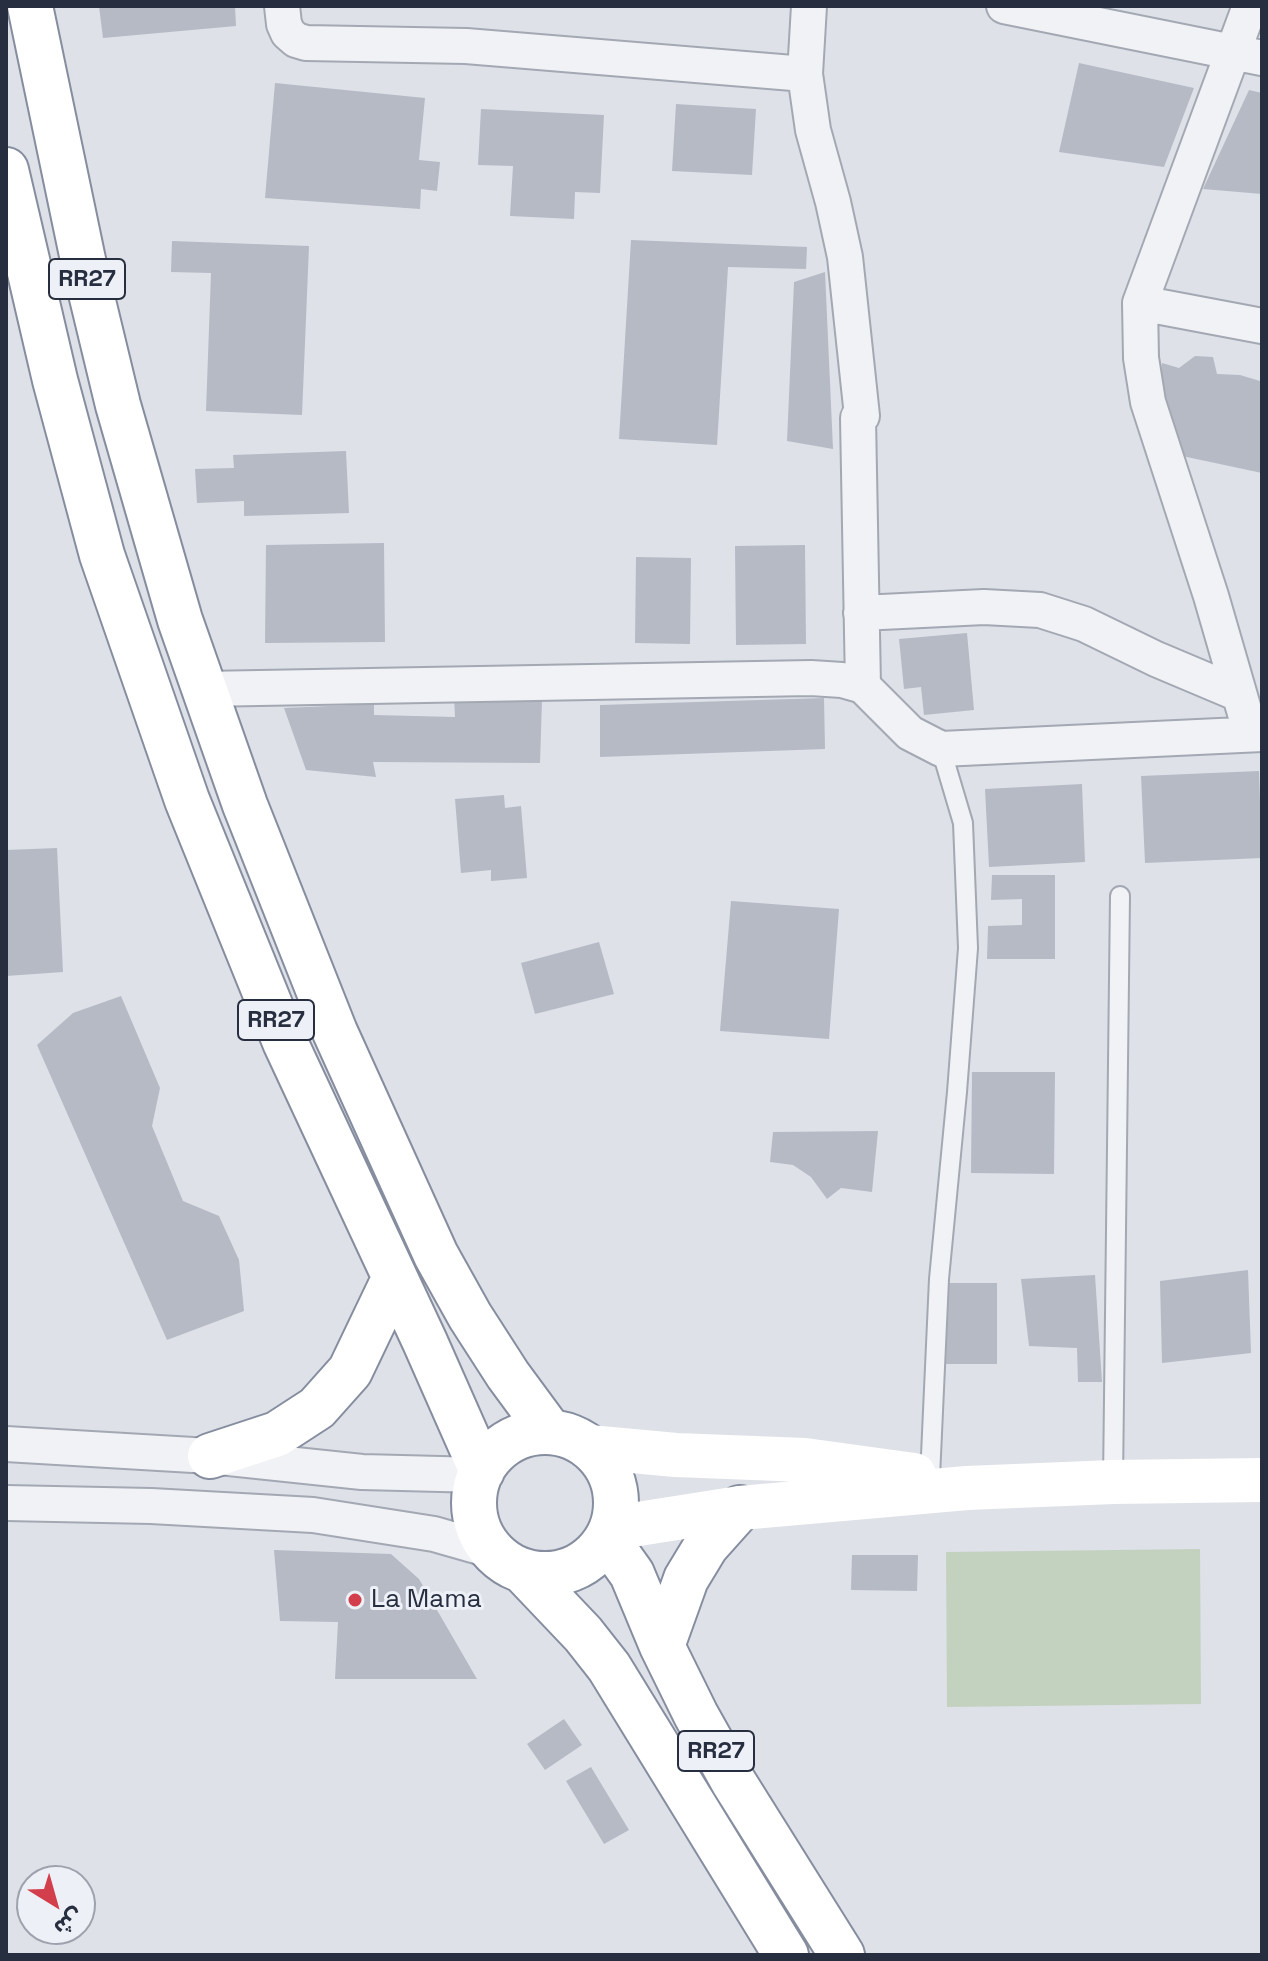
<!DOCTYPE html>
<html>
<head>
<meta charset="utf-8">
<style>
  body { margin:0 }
  #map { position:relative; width:1268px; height:1961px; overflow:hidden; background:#dee1e8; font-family:"Space Grotesk","Noto Sans Arabic",sans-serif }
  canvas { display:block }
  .frame { position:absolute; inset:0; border:8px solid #272e3f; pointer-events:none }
  .north { position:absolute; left:16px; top:1865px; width:80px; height:80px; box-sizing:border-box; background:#edf0f6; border:2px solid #9ea2ad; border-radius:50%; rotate:143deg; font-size:22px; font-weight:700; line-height:32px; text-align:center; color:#272e3f }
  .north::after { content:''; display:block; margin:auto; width:28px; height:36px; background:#d23e4b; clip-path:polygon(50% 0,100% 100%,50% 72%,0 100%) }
</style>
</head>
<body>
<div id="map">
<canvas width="1268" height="1961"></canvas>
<div class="frame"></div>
<div class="north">ش</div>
</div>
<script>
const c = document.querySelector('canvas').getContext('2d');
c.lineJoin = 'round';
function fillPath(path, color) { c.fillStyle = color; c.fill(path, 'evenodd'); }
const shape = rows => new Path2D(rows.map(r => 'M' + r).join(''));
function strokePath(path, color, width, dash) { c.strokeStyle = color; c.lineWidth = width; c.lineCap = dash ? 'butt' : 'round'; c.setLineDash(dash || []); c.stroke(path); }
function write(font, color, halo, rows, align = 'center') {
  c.font = font + ' "Space Grotesk",sans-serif'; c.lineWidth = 6; c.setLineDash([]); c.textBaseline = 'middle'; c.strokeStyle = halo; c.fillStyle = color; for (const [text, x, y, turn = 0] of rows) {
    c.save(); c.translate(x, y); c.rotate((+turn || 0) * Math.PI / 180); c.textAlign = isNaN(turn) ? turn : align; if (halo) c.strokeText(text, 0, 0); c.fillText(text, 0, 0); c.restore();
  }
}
fillPath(shape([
  [1200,1549,1201,1704,947,1707,946,1552]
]), '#c2d2bf');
fillPath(shape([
  [99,6,235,6,236,26,103,38],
  [1079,63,1194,88,1164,167,1059,152],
  [275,83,425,98,419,160,440,162,437,191,421,189,420,209,265,198],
  [1249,90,1262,93,1262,194,1203,189],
  [676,104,756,109,752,175,672,171],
  [481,109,604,115,600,193,575,192,574,219,510,216,513,166,478,165],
  [631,240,807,247,806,269,728,267,717,445,619,439],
  [172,241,309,246,302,415,206,411,211,273,171,272],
  [825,272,833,449,787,441,794,282],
  [1195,356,1213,357,1217,374,1240,375,1260,381,1262,378,1262,473,1168,453,1156,410,1162,363,1179,368],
  [346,451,349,513,244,516,244,501,197,503,195,469,234,468,233,455],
  [384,543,385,642,265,643,266,545],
  [805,545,806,644,736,645,735,546],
  [636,557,691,558,690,644,635,643],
  [967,633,974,710,924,715,921,687,904,689,899,639],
  [454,696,542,699,540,763,373,762,376,777,306,770,284,708,374,704,374,715,455,717],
  [824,698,825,749,600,757,600,705],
  [1259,771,1262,858,1145,863,1141,776],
  [1082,784,1085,862,989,867,985,789],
  [504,795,505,808,521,806,527,878,491,881,491,870,461,873,455,799],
  [57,848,63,972,6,976,6,850],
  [992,875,1055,875,1055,959,987,959,988,926,1022,925,1022,899,991,900],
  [731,901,839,909,829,1039,720,1031],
  [599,942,614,994,535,1014,521,963],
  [121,996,160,1088,152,1126,183,1201,219,1216,239,1260,244,1311,167,1340,37,1045,73,1013],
  [972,1072,1055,1072,1054,1174,971,1173],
  [878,1131,872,1192,841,1188,827,1199,811,1177,793,1165,770,1162,773,1132],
  [1248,1270,1251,1353,1162,1363,1160,1281],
  [1095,1275,1102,1382,1078,1382,1077,1348,1029,1346,1021,1279],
  [947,1283,997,1283,997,1364,946,1364],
  [274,1550,391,1554,419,1579,477,1679,335,1679,338,1622,280,1621],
  [852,1555,918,1555,917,1591,851,1590],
  [564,1719,582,1745,545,1770,527,1744],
  [591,1767,629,1830,604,1844,566,1781]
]), '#b5bac5');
const lane = shape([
  [930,1477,939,1279,957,1092,968,948,963,823,941,749],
  [1113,1481,1120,896]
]);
const street = shape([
  [282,6,284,24,288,33,296,40,306,43,466,46,805,74],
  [809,6,805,74,813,130,833,202,845,257,862,416,858,418,863,686],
  [1004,6,1262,58],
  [1250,6,1140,303,1141,358,1148,402,1211,596,1251,734],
  [1140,303,1262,326],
  [861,613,984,607,1040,610,1084,624,1156,659,1239,694],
  [204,689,811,678,842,680,863,686,910,733,941,749,1262,734],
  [6,1444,210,1456,362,1472,480,1475],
  [6,1503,151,1506,313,1515,434,1534,490,1550]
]);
const highway = shape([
  [30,6,83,260,118,405,180,620,245,805,335,1032,436,1255,470,1316,508,1375,550,1432],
  [6,170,55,380,102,555,187,800,285,1042,425,1342,482,1471],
  '474 1503a71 71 0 1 1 142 0a71 71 0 1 1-142 0Z',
  [210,1456,277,1434,317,1408,350,1371,394,1279],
  [607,1539,632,1574,662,1646,696,1715,733,1781,842,1955],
  [525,1573,583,1634,609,1667,786,1955],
  [662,1646,686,1579,706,1546,740,1508]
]);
strokePath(lane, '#a3a8b2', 22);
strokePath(street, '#a3a8b2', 38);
strokePath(highway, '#858d9f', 48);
strokePath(lane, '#f1f2f6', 18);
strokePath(street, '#f1f2f6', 34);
strokePath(shape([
  [589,1447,676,1455,805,1460,914,1475],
  [613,1528,740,1508,967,1488,1113,1482,1262,1480]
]), '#fff', 44);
strokePath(highway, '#fff', 44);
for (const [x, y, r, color] of [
  [355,1600,8,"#d23e4b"]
]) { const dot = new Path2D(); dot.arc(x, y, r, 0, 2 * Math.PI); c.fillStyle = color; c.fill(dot); strokePath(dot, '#edf0f6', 3); }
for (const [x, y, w] of [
  [87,279,76],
  [276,1020,76],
  [716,1751,76]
]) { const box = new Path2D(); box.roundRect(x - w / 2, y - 20, w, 40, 6); c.fillStyle = '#edf0f6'; c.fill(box); strokePath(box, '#272e3f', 2); }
write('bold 24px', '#272e3f', null, [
  ["RR27",87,279],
  ["RR27",276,1020],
  ["RR27",716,1751]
]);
write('26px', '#272e3f', '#edf0f6', [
  ["La Mama",371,1600]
], 'left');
</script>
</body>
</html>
